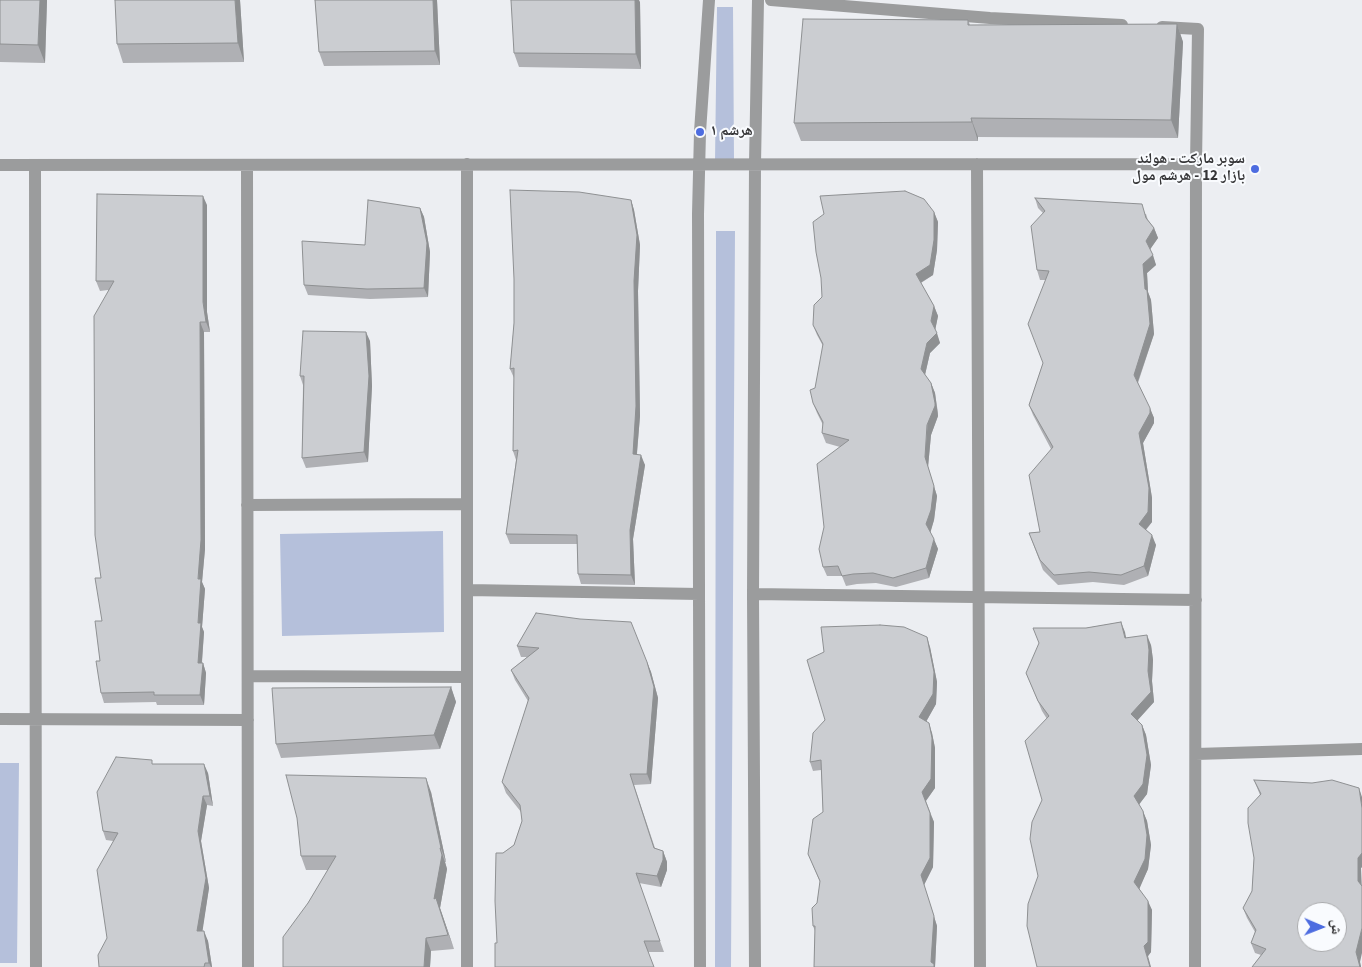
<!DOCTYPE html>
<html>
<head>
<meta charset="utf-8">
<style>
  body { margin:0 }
  #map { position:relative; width:1362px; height:967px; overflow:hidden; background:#eceef2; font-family:"Source Sans 3","Noto Naskh Arabic",sans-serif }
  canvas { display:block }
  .north { position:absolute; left:1297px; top:902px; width:50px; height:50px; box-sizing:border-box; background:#f9fbfe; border:1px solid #abacae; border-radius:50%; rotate:91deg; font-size:14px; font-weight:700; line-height:20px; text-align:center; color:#353537 }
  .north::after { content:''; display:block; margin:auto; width:18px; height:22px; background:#4d6ce0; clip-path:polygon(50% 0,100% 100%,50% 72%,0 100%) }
</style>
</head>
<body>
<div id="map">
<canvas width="1362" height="967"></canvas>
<div class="north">ش</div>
</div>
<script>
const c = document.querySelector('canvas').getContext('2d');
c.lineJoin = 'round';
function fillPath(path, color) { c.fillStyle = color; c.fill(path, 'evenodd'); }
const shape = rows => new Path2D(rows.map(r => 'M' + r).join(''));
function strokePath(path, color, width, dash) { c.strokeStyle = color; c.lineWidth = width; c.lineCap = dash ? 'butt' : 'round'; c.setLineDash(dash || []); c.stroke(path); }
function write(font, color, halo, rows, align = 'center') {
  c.font = font + ' "Source Sans 3","Noto Naskh Arabic",sans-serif'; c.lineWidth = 4; c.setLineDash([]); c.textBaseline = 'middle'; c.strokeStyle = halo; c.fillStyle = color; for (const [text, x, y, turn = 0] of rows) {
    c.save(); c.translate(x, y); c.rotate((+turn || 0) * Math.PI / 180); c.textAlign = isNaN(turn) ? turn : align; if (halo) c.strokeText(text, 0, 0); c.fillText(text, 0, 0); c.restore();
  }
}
fillPath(shape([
  [717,7,733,7,734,160,715,162],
  [716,231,735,231,731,967,715,967],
  [443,531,444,632,282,636,280,534],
  [0,763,19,763,17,963,0,963]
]), '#b5c0db');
strokePath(shape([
  [771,0,990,18,1122,25],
  [1162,27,1198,29,1196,164,1195,967],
  [467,164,467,967],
  [977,164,980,967],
  [0,165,1196,164],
  [35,165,36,967],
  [247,165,248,967],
  [247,505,467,504],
  [468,590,699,594],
  [753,594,1196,600],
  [248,676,467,677],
  [0,719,248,720],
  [1196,754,1362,749],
  [700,967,698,214,700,132,709,0],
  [755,967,753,594,755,164,758,0]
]), '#9b9c9d', 12);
fillPath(shape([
  [0,0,47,0,45,63,0,62],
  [240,0,244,62,123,63,117,44],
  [315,0,437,0,440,65,324,66,319,52],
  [640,2,641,69,519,67,514,53],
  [968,20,970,25,1177,24,1183,42,1178,138,978,137,978,141,801,141,794,123],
  [1035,198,1146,214,1148,220,1154,228,1158,238,1150,249,1156,265,1147,273,1148,292,1151,300,1154,334,1138,383,1154,418,1154,423,1143,443,1152,498,1152,522,1146,530,1156,545,1148,576,1124,585,1093,582,1058,585,1043,570,1029,533,1040,532,1051,449,1033,415,1029,405,1043,363,1046,280,1040,280,1037,270,1043,213,1038,208],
  [631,200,634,210,640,245,638,291,640,416,637,454,645,465,633,539,635,585,581,584,578,574,577,544,510,544,506,534,516,460,513,451,514,378,510,369,514,323],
  [207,205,207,312,210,332,204,332,205,549,202,582,205,589,202,627,204,632,202,663,203,663,206,673,204,705,157,705,156,702,104,703,101,693,100,661,102,621,101,578,108,290,100,291,96,281],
  [420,208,424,217,430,252,428,297,370,299,308,295,304,285],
  [934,212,938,222,937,250,933,275,921,283,934,306,938,316,935,330,940,343,930,353,925,375,931,383,935,393,938,413,938,416,931,435,928,467,937,496,934,520,930,532,938,549,929,578,896,587,876,583,857,584,846,586,842,576,827,576,823,567,840,447,826,443,822,433,823,425,817,413,813,403,823,346,817,335,813,325,822,297],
  [370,341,372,386,368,462,306,468,302,458,303,385,300,376],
  [536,613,647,662,651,672,658,698,651,784,634,785,655,848,663,851,667,862,667,870,661,887,639,883,664,952,648,952,497,943,503,853,514,845,522,821,521,812,506,793,502,782,528,701,515,680,511,670,527,657,521,657,517,646],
  [1121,622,1126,638,1151,645,1153,660,1152,681,1154,702,1137,721,1142,725,1146,735,1151,765,1147,794,1139,804,1147,821,1151,845,1148,869,1139,888,1152,910,1151,952,1148,956,1038,876,1042,800,1047,719,1042,711,1026,673,1086,628],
  [930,647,937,682,936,704,926,722,932,733,935,748,935,788,926,801,934,822,933,867,924,885,937,926,935,967,814,967,815,931,813,926,817,903,820,882,808,854,823,812,821,770,813,771,810,762,825,720,824,652],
  [451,687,456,702,440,749,281,758,276,744],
  [153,764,208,773,213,806,207,805,201,841,209,888,202,931,208,941,212,967,99,967,107,938,113,841,106,840,103,831],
  [1254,780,1362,797,1362,867,1361,868,1360,962,1361,967,1252,967,1261,955,1255,953,1251,943,1255,932,1247,918,1243,908,1252,891,1254,858,1260,795],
  [431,792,446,862,445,862,447,869,440,908,454,949,431,951,430,967,283,967,308,903,328,870,306,870,301,856]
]), '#afb0b4');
fillPath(shape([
  [40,0,47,0,45,63,38,45],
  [235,0,240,0,244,62,238,43],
  [433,0,437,0,440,65,435,51],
  [635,0,639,0,640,2,641,69,636,54],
  [1177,24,1183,42,1178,138,1171,120],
  [971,118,978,137,978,141,972,122],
  [203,196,207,205,207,312,210,332,206,322,203,302],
  [631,200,634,210,640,245,638,291,640,416,636,463,633,454],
  [420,208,424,217,430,252,428,297,424,288],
  [934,212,938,222,937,250,933,275,920,283,916,274],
  [1154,228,1158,238,1149,251,1146,241],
  [1153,255,1156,265,1147,273,1148,292,1151,300,1154,334,1137,384,1134,375,1145,289,1143,264],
  [934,306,938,316,935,331,931,321],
  [200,322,204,332,205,549,202,582,205,589,202,627,204,632,201,673,198,663],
  [366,332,370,341,372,386,368,462,364,452],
  [937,333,940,343,930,353,924,379,921,369,927,343],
  [931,383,935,393,938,416,931,435,928,467,937,496,934,520,930,534,926,524,925,457],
  [1150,408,1154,418,1154,423,1143,443,1152,498,1152,522,1142,534,1139,524,1139,433],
  [641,455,645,465,633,539,635,585,631,575,630,530],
  [1152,535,1156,545,1148,576,1144,566],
  [934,539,938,549,929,578,926,568],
  [1121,622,1125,632,1128,648,1125,638],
  [1147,635,1151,645,1153,660,1152,681,1154,702,1134,724,1131,714,1148,671],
  [927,637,930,647,937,682,936,704,923,727,919,717],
  [647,662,651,672,658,698,651,784,647,774],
  [203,663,206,673,204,705,200,695],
  [451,687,456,702,440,749,434,735],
  [929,723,932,733,935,748,935,788,925,802,922,792],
  [1142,725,1146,735,1151,765,1147,794,1138,806,1134,796],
  [204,764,208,773,213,806,210,796],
  [426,778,431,792,446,862,441,848],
  [1359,788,1362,797,1362,808],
  [203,796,207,805,201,841,209,888,201,941,197,931,198,831],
  [1143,811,1147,821,1151,845,1148,869,1138,892,1134,882],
  [930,813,934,822,933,867,924,885,937,926,935,967,933,967,931,962,921,875],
  [440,848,445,862,447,869,440,908,454,949,439,909,434,899],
  [663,851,667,862,667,870,661,887,657,876],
  [1362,853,1362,867,1361,868,1362,891,1358,881,1358,858],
  [1148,901,1152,910,1151,952,1148,956,1151,967,1150,967,1144,946],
  [1362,928,1362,953,1360,962,1361,967,1360,967,1356,952],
  [204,931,208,941,212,967,211,967,209,963],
  [426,938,431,951,430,967,424,967]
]), '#8e9092');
const building = shape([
  [0,0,40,0,38,45,0,44,0,0],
  [115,0,235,0,238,43,117,44,115,0],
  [315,0,433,0,435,51,319,52,315,0],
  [511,0,635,0,636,54,514,53,511,0],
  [803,19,968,20,968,25,1177,24,1171,120,971,118,972,122,794,123,803,19],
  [510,190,579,192,631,200,637,235,634,281,636,406,633,454,641,455,630,530,631,575,578,574,577,535,506,534,518,450,513,451,514,368,510,369,514,323,514,279,510,190],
  [905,191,924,199,934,212,934,240,930,265,916,274,934,306,931,321,937,333,927,343,921,369,931,383,935,403,935,406,927,425,925,457,934,486,931,510,926,524,934,539,926,568,893,578,873,573,853,574,842,576,838,566,823,567,819,549,824,527,817,464,849,440,822,433,823,422,813,403,810,390,815,388,823,344,813,325,814,305,822,297,821,278,816,252,813,222,824,214,820,196,905,191],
  [97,194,203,196,203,302,206,322,200,322,201,540,198,579,201,579,198,623,201,623,198,663,203,663,200,695,154,695,154,692,101,693,96,661,100,661,95,621,102,621,95,578,101,578,95,535,94,316,114,281,96,281,97,194],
  [1035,198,1142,204,1146,218,1154,228,1146,241,1153,255,1143,264,1145,289,1147,290,1150,324,1134,375,1150,408,1150,413,1139,433,1149,488,1148,512,1139,524,1152,535,1144,566,1121,575,1089,572,1054,575,1040,560,1029,533,1040,532,1029,475,1053,447,1029,405,1043,363,1028,324,1049,271,1037,270,1031,226,1045,211,1035,198],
  [368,200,420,208,427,243,424,288,367,289,304,285,302,241,365,245,368,200],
  [303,331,366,332,369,376,364,452,302,458,304,376,300,376,303,331],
  [536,613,580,619,631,622,647,662,654,687,647,774,630,774,654,848,663,851,663,860,657,876,636,873,660,941,644,941,654,967,495,967,495,943,497,943,495,901,496,853,503,853,514,845,522,821,520,805,502,782,529,698,511,670,539,648,517,646,536,613],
  [1121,622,1125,638,1147,635,1149,650,1148,671,1151,692,1131,714,1142,725,1147,755,1143,784,1134,796,1143,811,1147,835,1145,859,1134,882,1148,901,1148,942,1144,946,1150,967,1037,967,1027,926,1028,904,1038,876,1030,839,1032,822,1042,800,1025,741,1049,716,1038,701,1026,673,1039,643,1033,628,1086,628,1121,622],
  [880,625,904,627,927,637,934,672,933,694,919,717,929,723,932,738,931,779,922,792,930,813,930,858,921,875,934,916,931,962,934,964,934,967,814,967,815,926,813,926,812,908,817,903,820,881,808,854,813,819,823,812,821,760,810,762,813,733,825,720,807,660,824,652,821,627,880,625],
  [451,687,434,735,276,744,272,688,451,687],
  [116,757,152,760,152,764,204,764,210,796,203,796,198,831,206,878,197,931,204,931,209,963,205,963,204,967,99,967,98,955,107,938,97,870,118,833,103,831,97,792,116,757],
  [286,775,426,778,441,848,440,848,442,855,434,899,436,898,448,935,426,938,424,967,283,967,283,937,308,903,336,856,301,856,297,818,286,775],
  [1254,780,1312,783,1332,780,1359,788,1362,808,1362,853,1358,858,1358,881,1362,886,1362,928,1356,952,1360,967,1252,967,1266,949,1251,943,1256,930,1243,908,1252,891,1254,858,1248,823,1248,808,1261,794,1254,780],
  [1307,912,1337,912,1337,942,1307,942,1307,912]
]);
fillPath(building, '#cbcdd1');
strokePath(building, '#8e9092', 1);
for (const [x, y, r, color] of [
  [700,132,5,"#4d6ce0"],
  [1255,169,5,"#4d6ce0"]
]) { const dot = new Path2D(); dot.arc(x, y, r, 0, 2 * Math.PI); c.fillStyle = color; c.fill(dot); strokePath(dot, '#f9fbfe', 2); }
write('bold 15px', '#353537', '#f9fbfe', [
  ["هرشم ١",710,132],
  ["سوبر ماركت - هولند",1245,160,"right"],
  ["بازار 12 - هرشم مول",1245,177,"right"]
], 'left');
</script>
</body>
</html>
